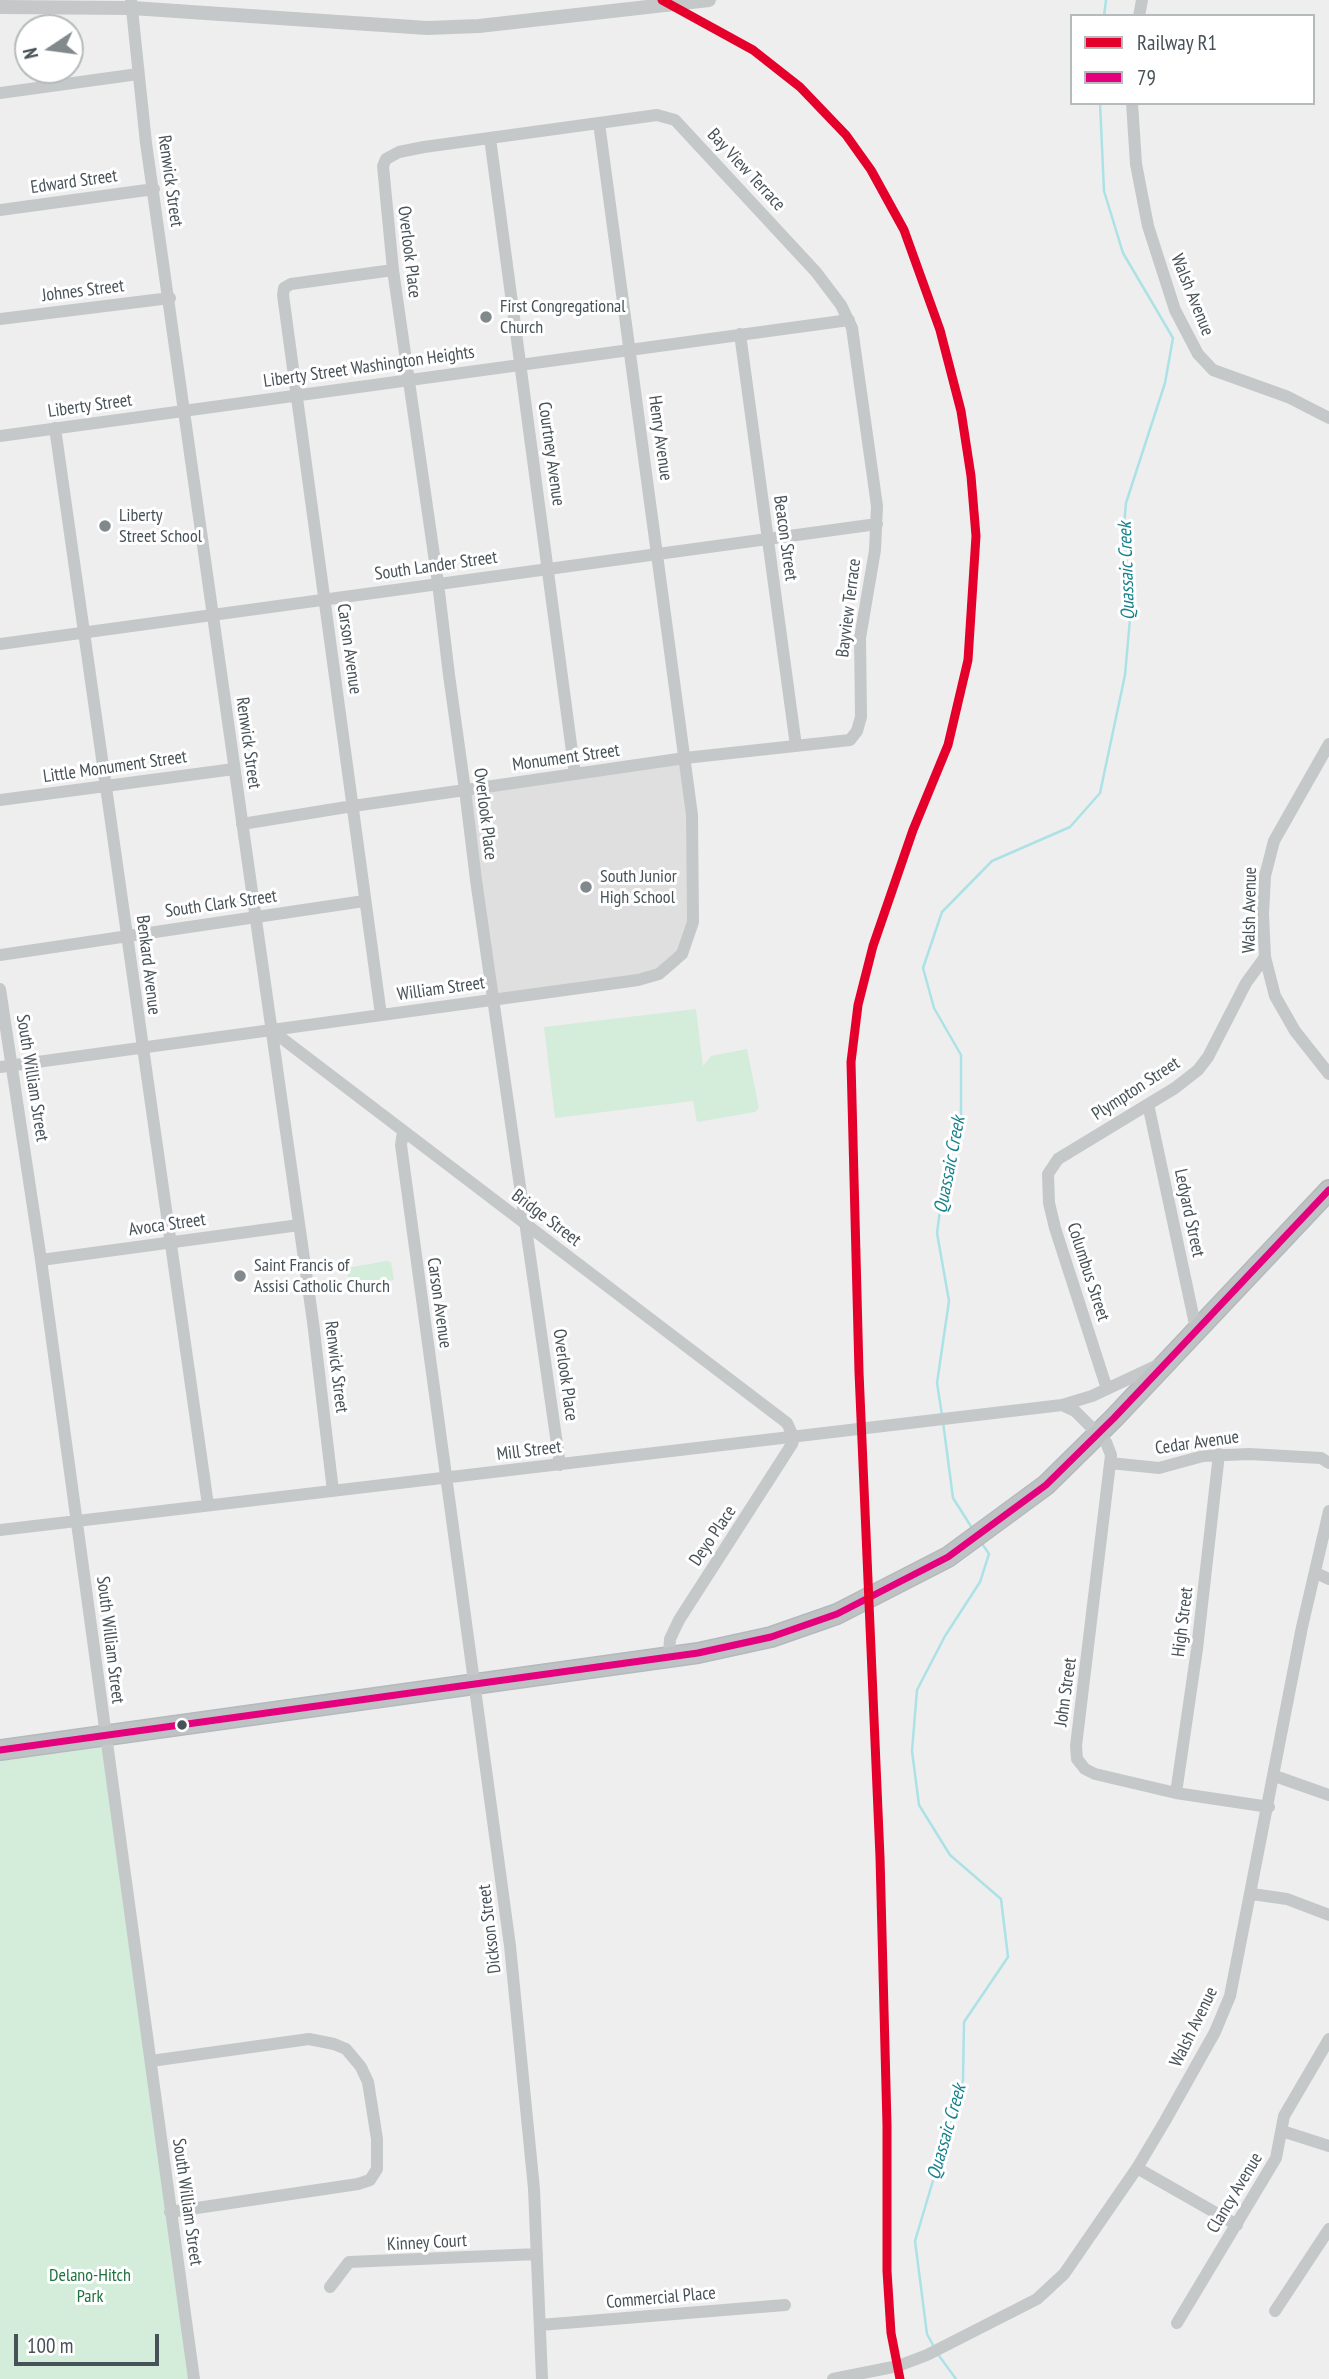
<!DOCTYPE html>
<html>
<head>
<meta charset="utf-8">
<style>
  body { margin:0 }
  #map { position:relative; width:1329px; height:2379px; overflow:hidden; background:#eee; font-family:"PT Sans Narrow",sans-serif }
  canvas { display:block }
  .legend { position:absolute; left:1070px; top:14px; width:245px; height:91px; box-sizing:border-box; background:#fff; border:2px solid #b5babc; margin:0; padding:9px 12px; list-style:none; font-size:21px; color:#475258 }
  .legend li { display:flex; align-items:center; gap:14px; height:35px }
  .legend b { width:35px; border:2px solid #b5babc }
  .north { position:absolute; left:14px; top:14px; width:70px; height:70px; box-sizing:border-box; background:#fff; border:2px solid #b5babc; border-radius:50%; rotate:257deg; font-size:19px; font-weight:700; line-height:28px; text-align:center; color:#475258 }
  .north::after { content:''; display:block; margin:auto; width:24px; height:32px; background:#81898c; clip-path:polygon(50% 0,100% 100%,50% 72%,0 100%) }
  .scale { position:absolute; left:14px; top:2334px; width:145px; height:32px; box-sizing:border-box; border:4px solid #475258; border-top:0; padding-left:9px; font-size:21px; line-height:24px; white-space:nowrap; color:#475258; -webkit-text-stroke:5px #fff; paint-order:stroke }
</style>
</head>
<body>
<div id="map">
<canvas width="1329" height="2379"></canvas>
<ul class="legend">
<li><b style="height:9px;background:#e4002b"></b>Railway R1</li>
<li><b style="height:9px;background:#e5007d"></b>79</li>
</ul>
<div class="north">N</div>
<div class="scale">100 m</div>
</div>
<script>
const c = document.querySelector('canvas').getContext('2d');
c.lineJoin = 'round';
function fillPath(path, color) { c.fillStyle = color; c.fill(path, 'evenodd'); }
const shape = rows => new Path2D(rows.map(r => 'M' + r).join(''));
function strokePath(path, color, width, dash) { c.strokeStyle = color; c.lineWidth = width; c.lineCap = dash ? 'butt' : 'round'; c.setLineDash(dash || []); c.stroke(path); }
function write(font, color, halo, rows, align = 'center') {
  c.font = font + ' "PT Sans Narrow",sans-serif'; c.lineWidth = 6; c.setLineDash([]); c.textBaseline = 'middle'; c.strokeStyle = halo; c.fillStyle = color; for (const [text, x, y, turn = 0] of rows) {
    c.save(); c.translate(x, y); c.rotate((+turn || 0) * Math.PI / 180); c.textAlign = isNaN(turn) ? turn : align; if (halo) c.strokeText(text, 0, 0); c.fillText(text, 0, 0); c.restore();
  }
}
fillPath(shape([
  [685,758,689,939,659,974,493,1000,465,790]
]), '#e0dfdf');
fillPath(shape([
  [696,1009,703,1066,711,1056,747,1049,759,1108,755,1112,697,1122,693,1101,555,1118,544,1027],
  [386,1261,391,1262,394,1280,387,1281,387,1287,350,1292,347,1268],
  [105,1734,195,2379,0,2379,0,1750]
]), '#d4ecda');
strokePath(shape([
  [1104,16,1106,0],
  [942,1415,937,1383,949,1301,937,1233,945,1172,961,1124,961,1055,934,1008,923,968,942,912,992,861,1070,827,1100,793,1125,675,1132,596,1123,536,1126,503,1165,383,1173,338,1123,253,1104,191,1100,103],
  [943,1422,953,1498,972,1528],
  [934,2347,927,2334,915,2241,963,2080,964,2022,1008,1957,1001,1899,950,1855,919,1805,912,1751,917,1690,945,1636,980,1582,989,1554,981,1542],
  [937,2353,956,2379]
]), '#ace2e6', 2.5);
const trunk = shape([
  [0,1750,698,1653,771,1637,837,1614,948,1557,1046,1485,1114,1418,1329,1190]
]);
strokePath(trunk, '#b3b9bc', 22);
strokePath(shape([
  [131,0,146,143,313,1322,333,1491],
  [1139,16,1142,0],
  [0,93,138,74],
  [1132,103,1136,164,1148,226,1175,310,1198,354,1213,370,1288,397,1329,418],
  [490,138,575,774],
  [0,210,154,189],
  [0,319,170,298],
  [740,334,796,746],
  [55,428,208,1505],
  [0,436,849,320],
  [0,644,877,524],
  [1329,744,1274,841,1265,876,1263,914,1265,957,1275,996,1295,1031,1329,1074],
  [0,800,234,769],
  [242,824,353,806,465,790,685,758,850,740,857,731,861,717,860,638,875,550,877,506,852,328,841,305,816,272,675,120,657,115,424,147,399,152,386,159,383,166,393,270,438,583,449,675,465,790,476,880,560,1465],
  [0,955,364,901],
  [0,989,41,1260,194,2379],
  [381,1015,283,295,284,288,291,284,393,270],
  [271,1030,787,1423,794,1438,792,1444,679,1620,670,1639,669,1657],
  [0,1067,638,980,659,974,682,954,693,922,692,815,599,123],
  [1148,1104,1196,1329],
  [403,1132,401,1145,510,1946,534,2189,542,2379],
  [41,1260,299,1225],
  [1107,1389,1055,1228,1049,1203,1048,1174,1058,1159,1175,1088,1198,1070,1208,1057,1246,983,1265,957],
  [1062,1405,1075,1411,1106,1442,1111,1455,1076,1746,1077,1759,1085,1769,1095,1774,1176,1793,1269,1807],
  [1110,1463,1159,1468,1203,1456,1249,1454,1321,1458,1329,1463],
  [0,1530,1062,1405,1092,1396,1158,1365],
  [1316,1573,1329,1579],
  [1275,1776,1329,1795],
  [1176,1793,1197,1649,1219,1454],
  [1252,1894,1287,1899,1329,1915],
  [151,2061,309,2039,334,2044,346,2049,361,2067,368,2082,377,2139,377,2169,370,2180,358,2184,170,2212],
  [1282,2131,1329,2146],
  [1137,2168,1237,2225],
  [330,2287,349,2262,537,2254],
  [1275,2311,1329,2229],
  [1177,2323,1276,2158,1284,2116,1329,2039],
  [540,2325,785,2305],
  [833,2379,898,2366,927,2355,1037,2299,1064,2274,1137,2168,1165,2121,1215,2032,1230,1996,1302,1627,1329,1511]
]), '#c5c8c9', 12);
strokePath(shape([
  [0,7,132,8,427,28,479,26,709,0]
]), '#c5c8c9', 14);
strokePath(trunk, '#bec2c5', 19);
strokePath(shape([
  [0,1750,698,1653,771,1637,837,1614,948,1557,1046,1485,1114,1418,1329,1190]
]), '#e5007d', 7);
strokePath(shape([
  [662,0,753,50,800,87,846,135,871,170,904,230,940,330,961,411,971,476,976,536,968,660,948,745,913,830,873,946,858,1005,851,1062,859,1372,880,1857,887,2125,887,2271,891,2333,900,2379]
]), '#e4002b', 9);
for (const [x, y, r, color] of [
  [486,317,7,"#81898c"],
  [105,526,7,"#81898c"],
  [586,887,7,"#81898c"],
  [240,1276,7,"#81898c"],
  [182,1725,6,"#475258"]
]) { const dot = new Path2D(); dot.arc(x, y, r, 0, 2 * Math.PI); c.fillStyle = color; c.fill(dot); strokePath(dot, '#fff', 2.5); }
write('18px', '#475258', '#fff', [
  ["Bay View Terrace",746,170,47],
  ["Renwick Street",170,181,82],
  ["Edward Street",74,182,-8],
  ["Overlook Place",409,252,83],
  ["Johnes Street",83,291,-7],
  ["Walsh Avenue",1192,295,68],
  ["Liberty Street Washington Heights",369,367,-8],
  ["Liberty Street",90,406,-8],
  ["Henry Avenue",660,438,82],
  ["Courtney Avenue",551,454,82],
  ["Beacon Street",785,538,82],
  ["South Lander Street",436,566,-8],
  ["Bayview Terrace",849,608,-83],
  ["Carson Avenue",349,649,82],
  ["Renwick Street",248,743,82],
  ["Monument Street",566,758,-8],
  ["Little Monument Street",115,767,-8],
  ["Overlook Place",485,814,83],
  ["South Clark Street",221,904,-8],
  ["Walsh Avenue",1250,910,-89],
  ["Benkard Avenue",148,965,83],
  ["William Street",441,989,-8],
  ["South William Street",32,1078,81],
  ["Plympton Street",1136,1089,-33],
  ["Ledyard Street",1189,1213,78],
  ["Bridge Street",546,1218,37],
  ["Avoca Street",167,1225,-8],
  ["Columbus Street",1088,1272,72],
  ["Carson Avenue",439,1303,82],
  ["Renwick Street",336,1367,83],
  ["Overlook Place",565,1375,82],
  ["Cedar Avenue",1197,1443,-8],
  ["Mill Street",529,1451,-7],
  ["Deyo Place",713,1536,-56],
  ["High Street",1183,1622,-83],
  ["South William Street",110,1640,83],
  ["John Street",1066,1692,-82],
  ["Dickson Street",490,1929,-97],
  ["Walsh Avenue",1194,2027,-64],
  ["Clancy Avenue",1235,2193,-59],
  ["South William Street",187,2202,82],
  ["Kinney Court",427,2243,-3],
  ["Commercial Place",661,2298,-5]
]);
write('18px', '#475258', '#fff', [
  ["First Congregational",500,307],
  ["Church",500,328],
  ["Liberty",119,516],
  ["Street School",119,537],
  ["South Junior",600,877],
  ["High School",600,898],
  ["Saint Francis of",254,1266],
  ["Assisi Catholic Church",254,1287]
], 'left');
write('18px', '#1e733e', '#fff', [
  ["Delano-Hitch",90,2276],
  ["Park",90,2297]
]);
write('italic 19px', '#17828c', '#fff', [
  ["Quassaic Creek",1127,571,-92],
  ["Quassaic Creek",950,1165,-79],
  ["Quassaic Creek",947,2132,-74]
]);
</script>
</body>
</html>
